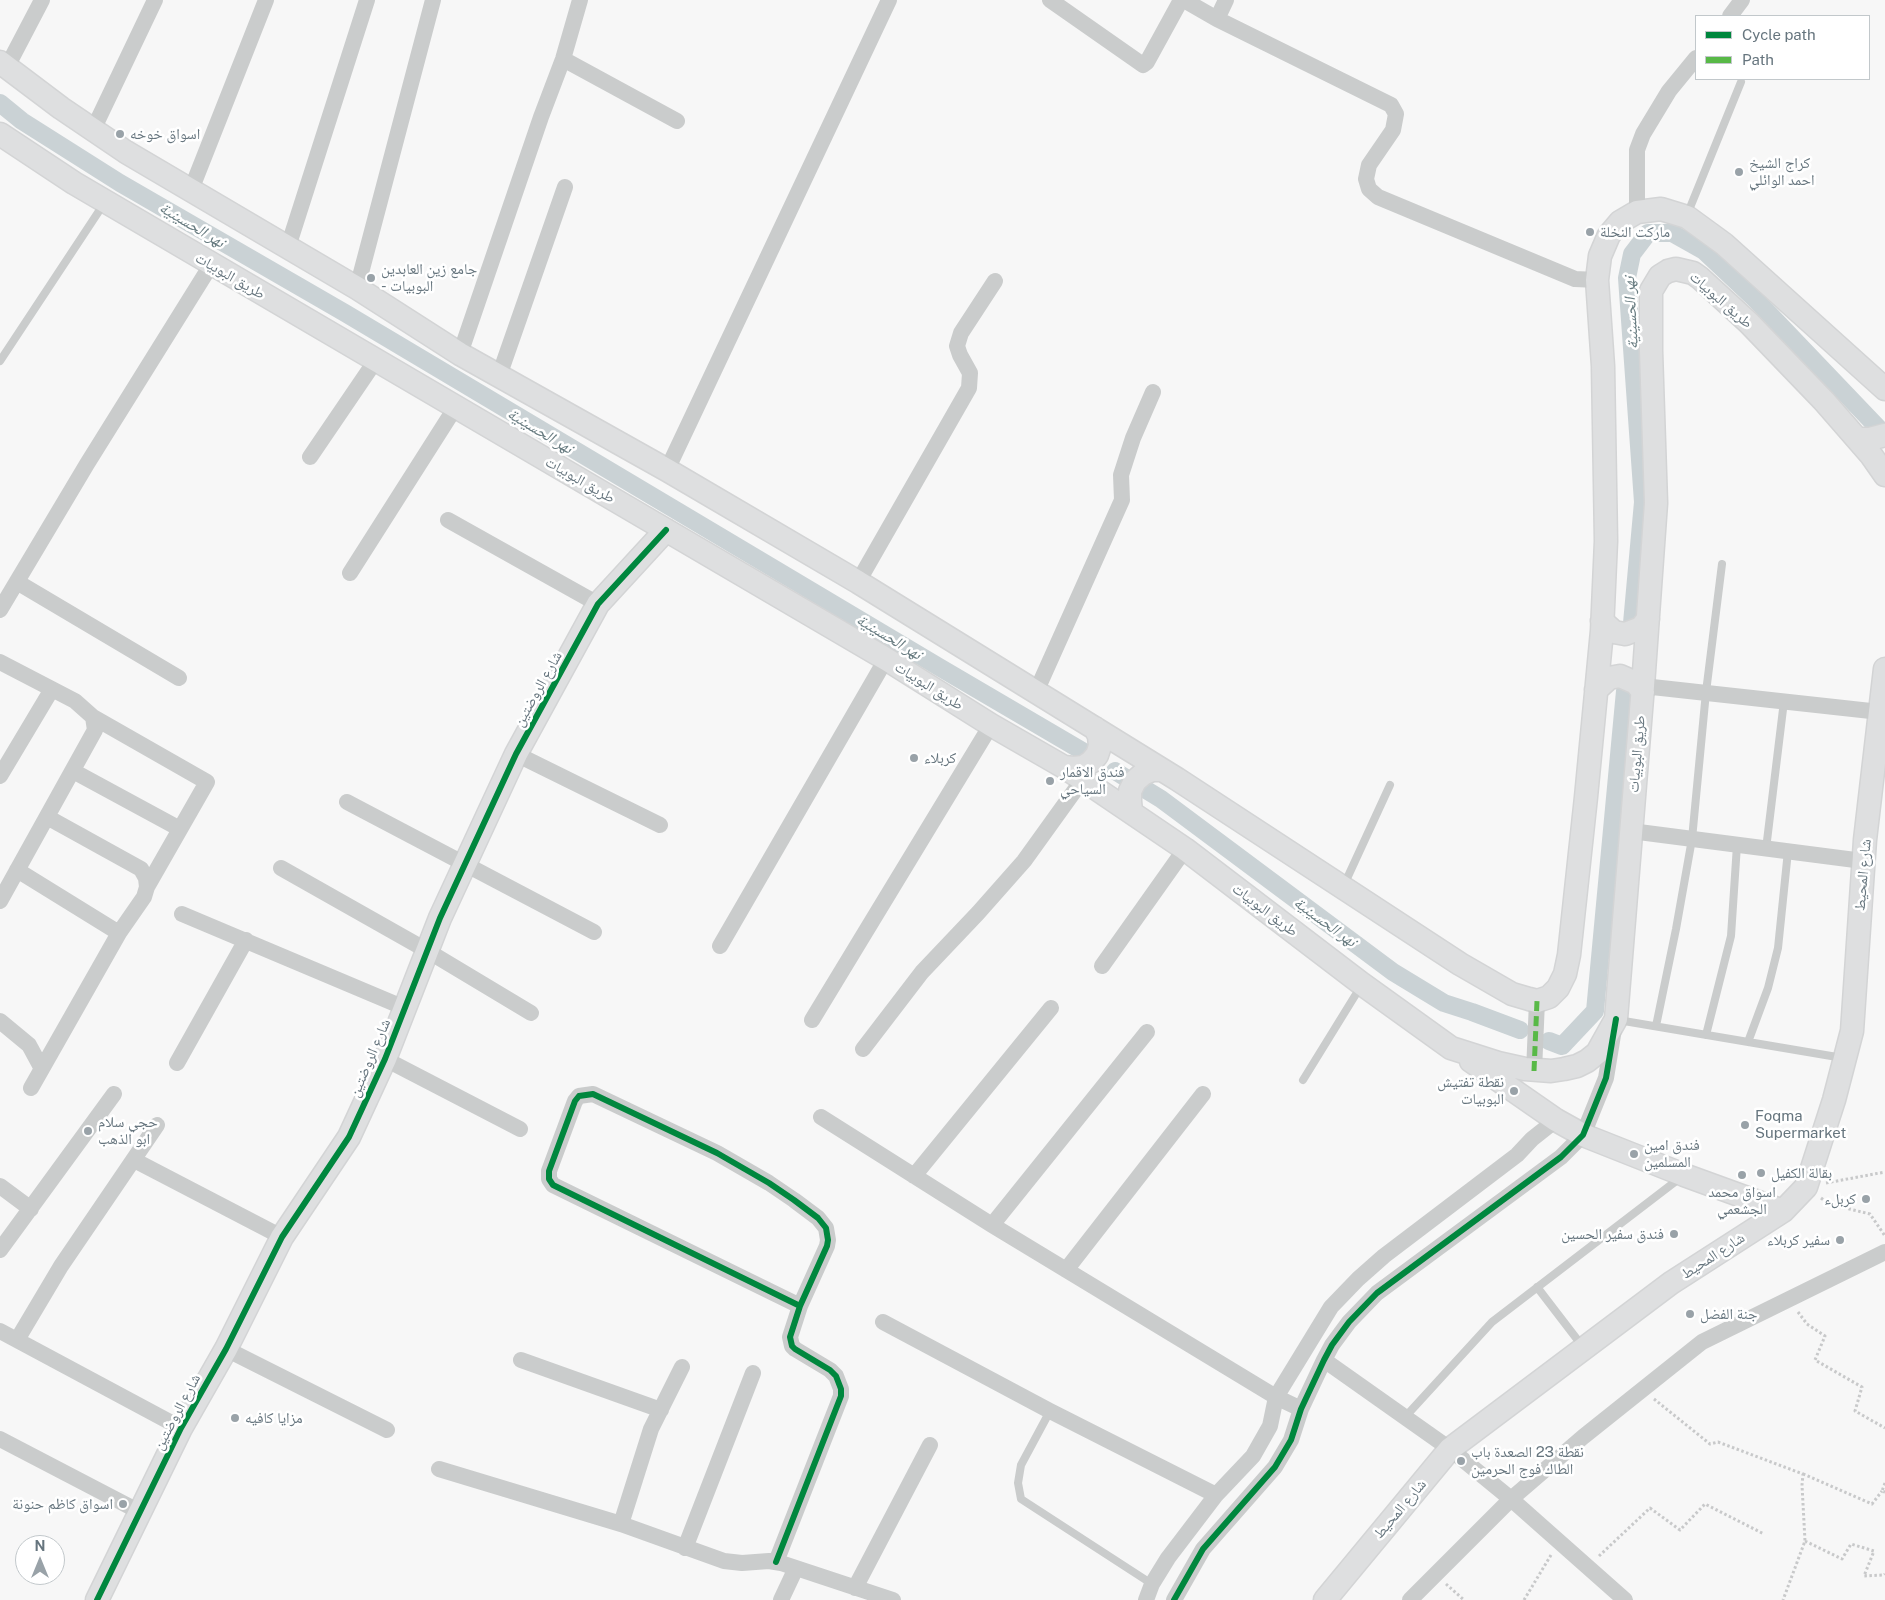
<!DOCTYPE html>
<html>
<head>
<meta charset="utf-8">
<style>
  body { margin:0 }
  #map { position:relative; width:1885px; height:1600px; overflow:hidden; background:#f7f7f7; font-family:"Public Sans",sans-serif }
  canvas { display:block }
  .legend { position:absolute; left:1695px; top:15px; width:175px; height:65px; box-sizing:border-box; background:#fff; border:1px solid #c2c8cb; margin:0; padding:6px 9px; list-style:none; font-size:15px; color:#66757e }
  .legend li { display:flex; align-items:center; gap:10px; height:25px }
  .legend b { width:25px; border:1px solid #c2c8cb }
  .north { position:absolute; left:15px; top:1535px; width:50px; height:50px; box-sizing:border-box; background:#fff; border:1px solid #c2c8cb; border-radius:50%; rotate:0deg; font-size:14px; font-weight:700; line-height:20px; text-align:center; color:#66757e }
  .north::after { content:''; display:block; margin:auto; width:18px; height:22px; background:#99a2a8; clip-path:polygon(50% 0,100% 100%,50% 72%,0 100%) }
</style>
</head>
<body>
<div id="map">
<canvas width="1885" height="1600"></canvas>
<ul class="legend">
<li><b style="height:6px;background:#00873e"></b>Cycle path</li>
<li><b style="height:6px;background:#58b947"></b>Path</li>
</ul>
<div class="north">N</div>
</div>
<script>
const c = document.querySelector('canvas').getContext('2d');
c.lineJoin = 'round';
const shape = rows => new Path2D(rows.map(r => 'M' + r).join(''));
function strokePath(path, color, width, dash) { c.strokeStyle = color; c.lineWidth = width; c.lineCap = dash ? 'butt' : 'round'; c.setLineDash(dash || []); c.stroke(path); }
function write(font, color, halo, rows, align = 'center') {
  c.font = font + ' "Public Sans","Noto Naskh Arabic",sans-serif'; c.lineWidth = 5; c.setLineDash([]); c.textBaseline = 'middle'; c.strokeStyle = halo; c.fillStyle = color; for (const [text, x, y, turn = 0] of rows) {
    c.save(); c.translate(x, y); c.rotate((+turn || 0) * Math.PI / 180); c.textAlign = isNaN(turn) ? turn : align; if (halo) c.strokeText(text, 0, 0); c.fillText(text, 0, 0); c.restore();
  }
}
strokePath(shape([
  [0,103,22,121,120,183,345,313,939,667,1084,752],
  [1632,623,1643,502,1627,278,1632,254,1648,233,1672,233,1704,251,1757,301,1882,432],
  [1115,771,1126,778],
  [1143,788,1161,799,1393,972,1444,1003,1472,1012,1520,1030],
  [1549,1041,1562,1046,1595,1011,1625,691]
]), '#cad2d5', 18);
const secondary = shape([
  [0,62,61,108,126,152,357,288,460,354,667,470,858,582,1177,779,1460,964,1512,994,1529,999,1537,1001,1549,997,1558,988,1565,974,1569,955,1586,797,1602,631,1606,541,1603,366,1597,280,1600,256,1609,235,1620,222,1637,212,1661,209,1687,217,1724,244,1885,389],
  [0,134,74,183,886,659,991,725,1064,767,1185,849,1362,984,1451,1048,1498,1063,1525,1069,1551,1071,1564,1069,1577,1066,1587,1061,1597,1053,1616,1019,1643,686,1656,503,1651,351,1651,291,1660,276,1668,271,1676,269,1693,273,1700,278,1749,323,1824,401,1871,455,1885,475],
  [1857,439,1870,439,1885,435],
  [1602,621,1614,632,1625,634,1641,628,1648,619],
  [1596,690,1609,678,1620,676,1636,683,1643,692],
  [1064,767,1074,768,1083,767,1091,762,1097,755,1100,746,1099,736,1095,728],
  [1131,812,1130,801,1130,791,1135,781,1143,774,1152,770,1162,770],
  [1471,1061,1556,1120,1583,1135,1684,1175,1783,1211],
  [97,1600,181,1428,226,1349,282,1237,349,1137,385,1059,440,918,516,754,598,604,666,530],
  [1325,1600,1450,1449,1671,1283,1783,1211,1806,1187,1834,1100,1852,1031,1865,840,1885,669]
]);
strokePath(secondary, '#d3d4d5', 25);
strokePath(shape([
  [1826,1183,1885,1172],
  [1821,1198,1829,1204,1870,1214,1885,1236],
  [1798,1312,1807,1324,1825,1336,1815,1360,1862,1387,1855,1411,1885,1428],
  [1654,1399,1710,1444,1718,1442,1803,1474,1802,1485,1805,1541,1783,1600],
  [1803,1474,1872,1504,1882,1491],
  [1885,1483,1882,1491,1885,1492],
  [1805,1541,1842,1559,1851,1544,1874,1551,1864,1576,1884,1575,1885,1574],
  [1599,1556,1650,1508,1680,1530,1705,1504,1764,1534],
  [1446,1584,1464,1600],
  [1524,1600,1551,1555]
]), '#c8c9ca', 3, [2.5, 2.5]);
strokePath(shape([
  [1687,215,1741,82],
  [0,361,105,202],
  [1766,849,1784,701],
  [1344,885,1390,785],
  [1618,1020,1843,1058],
  [1656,1026,1676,929,1692,839,1706,692,1722,564],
  [1706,1035,1731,936,1737,845],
  [1748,1042,1768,988,1778,948,1788,851],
  [1303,1080,1361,986],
  [1537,1287,1583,1347],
  [1050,1411,1021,1465,1018,1483,1021,1499,1152,1584],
  [1406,1416,1492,1322,1680,1178]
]), '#cacccc', 8);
strokePath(shape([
  [1050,0,1143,65,1147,62,1181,0],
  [1184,0,1217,19,1391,105,1396,114,1393,130,1369,165,1366,179,1369,189,1378,197,1575,279,1597,280],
  [1730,16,1742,0],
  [1217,19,1226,0],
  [563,59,677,121],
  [7,67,42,0],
  [93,130,155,0],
  [191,190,266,0],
  [1637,212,1637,150,1643,134,1669,91,1696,58],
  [288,247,367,0],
  [357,288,433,0],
  [460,354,541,117,563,59,580,0],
  [499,376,565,187],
  [310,457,376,360],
  [667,470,889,0],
  [448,520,598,604],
  [350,573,455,408],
  [17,582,179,678],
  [858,582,969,388,970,373,960,355,957,346,961,333,995,281],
  [0,610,87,464,211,265],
  [0,662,75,701,93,717,95,730,0,901],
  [1643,686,1880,712],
  [1036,692,1122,500,1121,475,1133,438,1153,392],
  [93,717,207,782,147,887],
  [516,754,660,825],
  [73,771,180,829],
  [0,776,52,689],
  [347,802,594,932],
  [1631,831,1863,861],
  [281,868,426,950,531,1013],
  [17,870,119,933],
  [182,914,405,1008],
  [720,946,886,659],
  [1102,966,1185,849],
  [812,1020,991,725],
  [0,1021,29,1045,42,1069],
  [863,1049,922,972,978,913,1024,861,1083,779],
  [385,1059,520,1129],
  [177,1063,246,940],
  [1534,1071,1537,1001],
  [31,1088,119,933,144,897,147,887,146,878,141,869,47,817],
  [821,1117,992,1225,1276,1397,1301,1409],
  [134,1160,282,1237],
  [914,1176,1051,1008],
  [0,1186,31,1209],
  [992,1225,1147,1032],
  [0,1250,114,1094],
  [1066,1270,1203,1094],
  [883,1322,1050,1411,1216,1495],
  [0,1331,181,1428],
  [17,1340,61,1266,157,1125],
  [226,1349,387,1430],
  [521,1360,661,1410],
  [1324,1360,1450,1449,1511,1499,1625,1600],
  [0,1439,140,1512],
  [439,1469,621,1524,724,1561,742,1563,769,1561,781,1563,893,1600],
  [621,1524,651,1429,682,1367],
  [685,1548,753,1373],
  [776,1562,841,1396,841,1389,836,1376,830,1370,795,1349,792,1346,790,1337,800,1306,827,1246,828,1240,826,1228,818,1218,794,1200,769,1183,717,1153,593,1094,579,1096,575,1101,549,1171,549,1179,553,1185,800,1306],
  [855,1588,930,1445],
  [781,1600,796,1568],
  [1146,1600,1152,1584,1168,1558,1216,1495,1253,1456,1270,1426,1276,1397,1331,1307,1358,1279,1384,1256,1517,1155,1532,1139,1556,1120],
  [1174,1600,1203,1549,1275,1467,1291,1440,1301,1409,1324,1360,1332,1345,1349,1322,1377,1293,1561,1157,1583,1135,1606,1078,1614,1029],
  [1410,1600,1511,1499,1583,1437,1702,1342,1885,1252]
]), '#cacccc', 16);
strokePath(secondary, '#dedfe0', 22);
strokePath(shape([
  [1534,1071,1537,1001]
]), '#58b947', 5, [10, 5]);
strokePath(shape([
  [776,1562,841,1396,841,1389,836,1376,830,1370,795,1349,792,1346,790,1337,800,1306,827,1246,828,1240,826,1228,818,1218,794,1200,769,1183,717,1153,593,1094,579,1096,575,1101,549,1171,549,1179,553,1185,800,1306],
  [97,1600,181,1428,226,1349,282,1237,349,1137,385,1059,440,918,516,754,598,604,666,530],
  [1174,1600,1203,1549,1275,1467,1291,1440,1301,1409,1324,1360,1332,1345,1349,1322,1377,1293,1561,1157,1583,1135,1606,1078,1616,1019]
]), '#00873e', 6);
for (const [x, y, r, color] of [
  [120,134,5,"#99a2a8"],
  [1739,172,5,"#99a2a8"],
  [1590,232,5,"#99a2a8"],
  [371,278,5,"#99a2a8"],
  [914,758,5,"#99a2a8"],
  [1050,781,5,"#99a2a8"],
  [1514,1091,5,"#99a2a8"],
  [1745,1125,5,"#99a2a8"],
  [88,1131,5,"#99a2a8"],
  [1634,1154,5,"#99a2a8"],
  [1761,1173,5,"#99a2a8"],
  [1742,1175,5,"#99a2a8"],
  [1866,1199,5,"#99a2a8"],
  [1674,1234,5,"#99a2a8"],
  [1840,1240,5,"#99a2a8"],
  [1690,1314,5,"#99a2a8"],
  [235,1418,5,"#99a2a8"],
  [1461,1461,5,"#99a2a8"],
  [123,1504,5,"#99a2a8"]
]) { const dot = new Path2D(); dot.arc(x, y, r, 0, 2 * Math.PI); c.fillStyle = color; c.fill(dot); strokePath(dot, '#fff', 2); }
write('15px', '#66757e', '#fff', [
  ["اسواق خوخه",130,134],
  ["كراج الشيخ",1749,163],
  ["احمد الوائلي",1749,180],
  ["ماركت النخلة",1600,232],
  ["جامع زين العابدين",381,269],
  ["- البوبيات",381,286],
  ["كربلاء",924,758],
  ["فندق الاقمار",1060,772],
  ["السياحي",1060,789],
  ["نقطة تفتيش",1504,1082,"right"],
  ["البوبيات",1504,1099,"right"],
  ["Foqma",1755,1116],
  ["Supermarket",1755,1133],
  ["حجي سلام",98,1122],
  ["ابو الذهب",98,1139],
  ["فندق امين",1644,1145],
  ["المسلمين",1644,1162],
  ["بقالة الكفيل",1771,1173],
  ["اسواق محمد",1742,1192,"center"],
  ["الجشعمي",1742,1209,"center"],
  ["كربلء",1856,1199,"right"],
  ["فندق سفير الحسين",1664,1234,"right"],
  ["سفير كربلاء",1830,1240,"right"],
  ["جنة الفضل",1700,1314],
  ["مزايا كافيه",245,1418],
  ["نقطة 23 الصعدة باب",1471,1452],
  ["الطاك فوج الحرمين",1471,1469],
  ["اسواق كاظم حنونة",113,1504,"right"]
], 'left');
write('15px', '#66757e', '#fff', [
  ["طريق البوبيات",230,276,30],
  ["طريق البوبيات",1721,300,41],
  ["طريق البوبيات",580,480,30],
  ["طريق البوبيات",929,686,32],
  ["شارع الروضتين",538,689,-61],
  ["طريق البوبيات",1637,754,-85],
  ["شارع المحيط",1863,875,-85],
  ["طريق البوبيات",1265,910,37],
  ["شارع الروضتين",370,1058,-67],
  ["شارع المحيط",1713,1256,-33],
  ["شارع الروضتين",177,1412,-62],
  ["شارع المحيط",1400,1509,-50]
]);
write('italic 16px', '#667a7f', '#fff', [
  ["نهر الحسينية",192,225,31],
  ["نهر الحسينية",1631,313,-93],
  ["نهر الحسينية",540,431,31],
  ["نهر الحسينية",889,637,31],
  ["نهر الحسينية",1325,922,36]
]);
</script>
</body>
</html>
